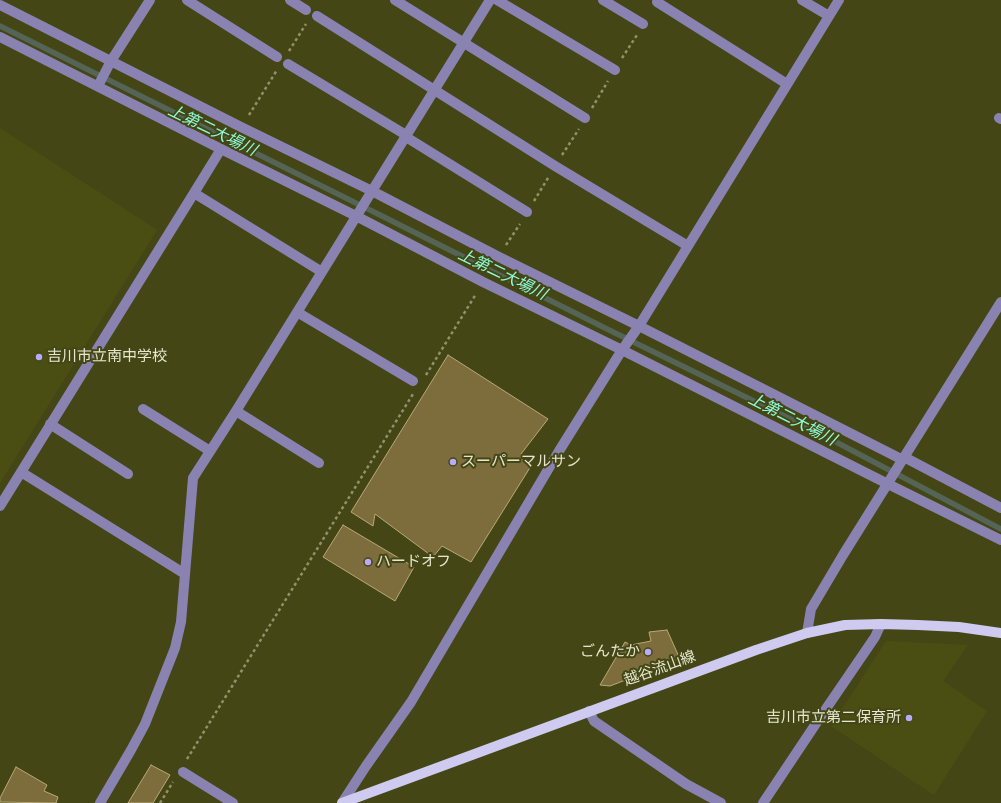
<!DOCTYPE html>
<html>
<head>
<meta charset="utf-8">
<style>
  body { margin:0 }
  canvas { display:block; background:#444615 }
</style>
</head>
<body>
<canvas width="1001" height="803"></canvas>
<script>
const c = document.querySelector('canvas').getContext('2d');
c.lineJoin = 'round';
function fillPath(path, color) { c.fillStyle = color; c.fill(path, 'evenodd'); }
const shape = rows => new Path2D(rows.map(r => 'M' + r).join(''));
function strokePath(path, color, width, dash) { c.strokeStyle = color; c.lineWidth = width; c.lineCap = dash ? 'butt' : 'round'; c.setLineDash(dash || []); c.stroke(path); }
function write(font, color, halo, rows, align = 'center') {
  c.font = font + ' Signika,"Noto Sans JP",sans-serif'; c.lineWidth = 4; c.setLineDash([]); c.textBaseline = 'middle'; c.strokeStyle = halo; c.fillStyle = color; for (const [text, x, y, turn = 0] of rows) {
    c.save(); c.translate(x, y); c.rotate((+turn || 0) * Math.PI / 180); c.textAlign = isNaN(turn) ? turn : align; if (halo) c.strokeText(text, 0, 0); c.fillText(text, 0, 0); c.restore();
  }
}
fillPath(shape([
  [0,128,157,230,0,483],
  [886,641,968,645,943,681,987,711,934,795,831,726]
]), '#4b4e12');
strokePath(shape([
  [0,26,384,217,607,329,819,433,1001,529]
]), '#546457', 5.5);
const building = shape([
  [448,355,548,419,521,454,531,466,471,562,442,546,433,557,375,514,373,526,351,512,448,355],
  [343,525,414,567,395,601,323,557,343,525],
  [667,630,680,659,610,686,600,685,625,642,631,645,651,641,649,632,667,630],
  [151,765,170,775,153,803,128,803,151,765],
  [16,767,47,785,44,791,58,797,56,803,0,802,0,798,16,767]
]);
fillPath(building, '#7d6d3d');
strokePath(building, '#b9a877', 1);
strokePath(shape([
  [289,51,306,24],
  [622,58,637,35],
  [592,108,608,81],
  [249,115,277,70],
  [562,155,579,129],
  [534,201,548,178],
  [506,245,520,224],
  [426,375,476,294],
  [187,759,413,394],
  [160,803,173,782]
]), '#90926c', 2.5, [3, 3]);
strokePath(shape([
  [187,0,277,57],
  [290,0,306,10],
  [395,0,585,118],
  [497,0,615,70],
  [603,0,643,24],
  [802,0,829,16],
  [657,2,787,84],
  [0,5,241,127,372,191,499,257,639,326,903,460],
  [317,16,555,166,688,246],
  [0,37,221,149,356,216,483,282,622,350,888,484,1001,540],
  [288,64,406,135],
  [98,86,111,61,150,0],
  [999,118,1001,119],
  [406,137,527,212],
  [194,193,322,272],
  [297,312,413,381],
  [143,409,210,451],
  [236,411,319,463],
  [50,424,128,474],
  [904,457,1001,508],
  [21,472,185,574],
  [0,506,194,193,221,149],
  [807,633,811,609,843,555,1001,302],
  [589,711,594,721,686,784,721,803],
  [183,772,233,803],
  [100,803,131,750,145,724,175,648,181,622,193,478,236,411,490,0],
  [342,803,366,766,411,702,559,451,622,350,639,326,839,0],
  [763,803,817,722,875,637,881,624]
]), '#8a83b2', 10);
strokePath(shape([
  [342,803,756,650,807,633,845,625,881,624,918,625,959,627,1001,633]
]), '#cfcaf0', 10);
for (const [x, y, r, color] of [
  [39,357,4,"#b8abf7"],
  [453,462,4,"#b8abf7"],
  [368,562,4,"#b8abf7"],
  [648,652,4,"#b8abf7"],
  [909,718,4,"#b8abf7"]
]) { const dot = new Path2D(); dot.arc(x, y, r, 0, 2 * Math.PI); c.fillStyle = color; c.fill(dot); strokePath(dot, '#444615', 1.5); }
write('15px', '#e4e7cd', '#444615', [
  ["吉川市立南中学校",47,357],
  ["スーパーマルサン",461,462],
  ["ハードオフ",376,562],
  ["ごんたか",640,652,"right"],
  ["吉川市立第二保育所",901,718,"right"]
], 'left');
write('15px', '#e4e7cd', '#444615', [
  ["越谷流山線",660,669,-20]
]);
write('italic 16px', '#8efad8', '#444615', [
  ["上第二大場川",212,131,26],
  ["上第二大場川",502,275,26],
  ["上第二大場川",792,420,27]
]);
</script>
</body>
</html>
